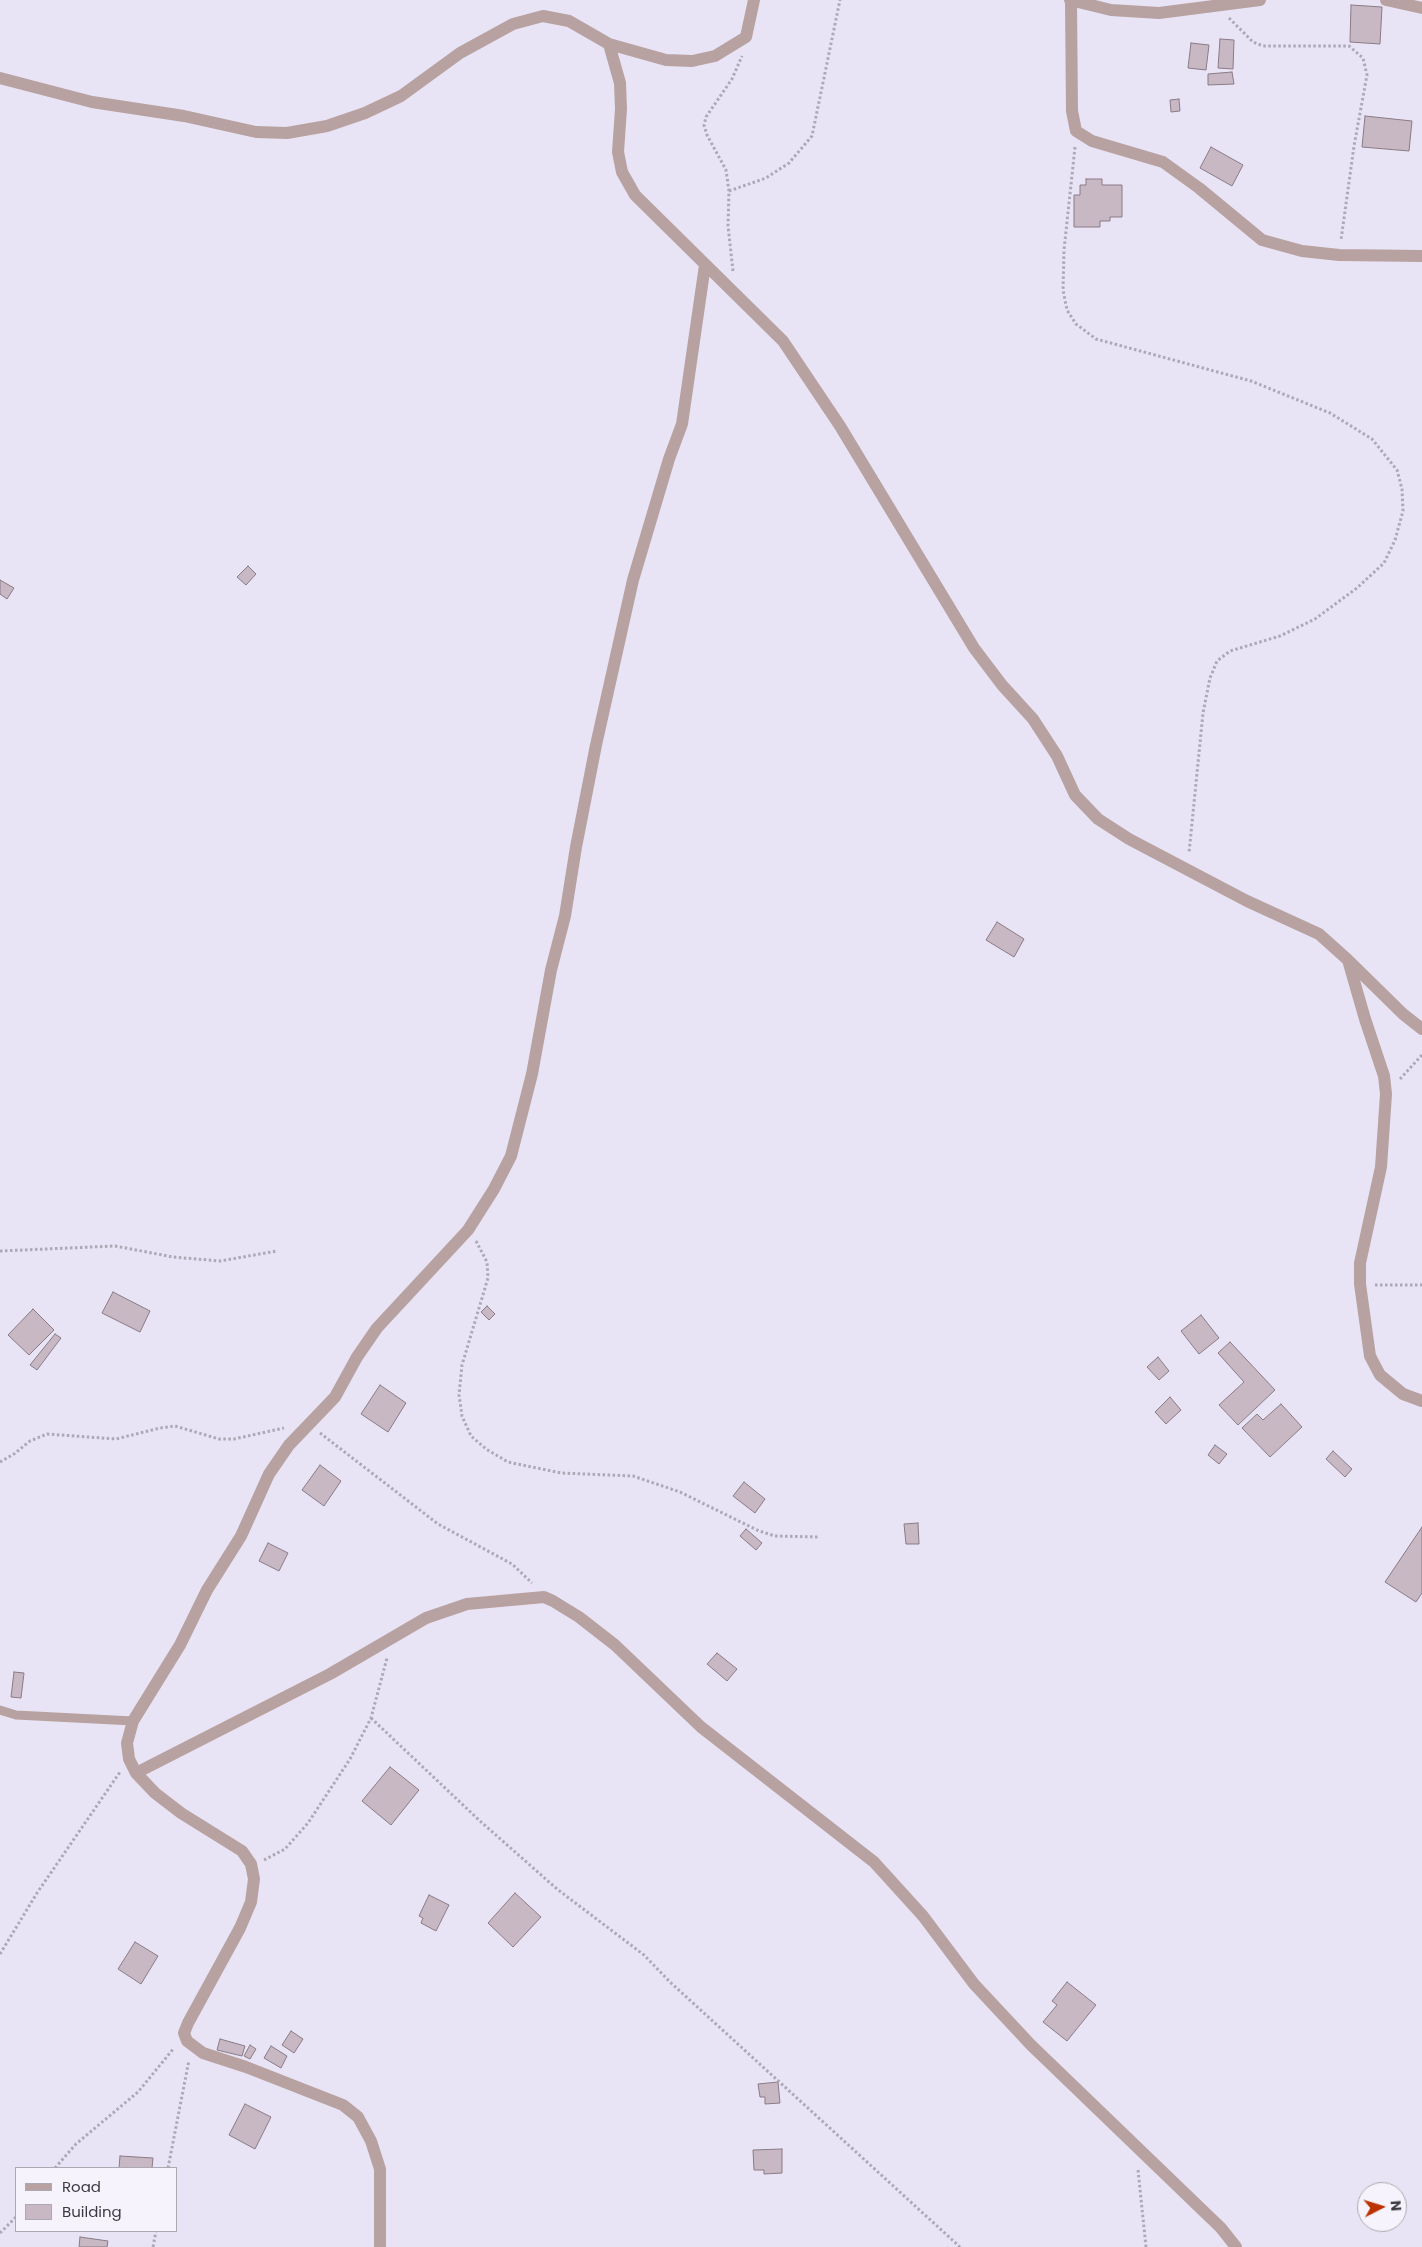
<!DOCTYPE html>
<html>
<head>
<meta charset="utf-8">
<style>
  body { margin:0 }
  #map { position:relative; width:1422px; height:2247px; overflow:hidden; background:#e9e4f5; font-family:Poppins,sans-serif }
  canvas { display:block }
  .legend { position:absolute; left:15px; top:2167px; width:162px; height:65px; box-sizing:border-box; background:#f6f3fd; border:1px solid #aca9b2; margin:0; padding:6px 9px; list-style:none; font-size:15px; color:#3c3a41 }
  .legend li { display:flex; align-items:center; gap:10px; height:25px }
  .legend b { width:25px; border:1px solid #aca9b2 }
  .north { position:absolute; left:1357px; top:2182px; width:50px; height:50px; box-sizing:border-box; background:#f6f3fd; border:1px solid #aca9b2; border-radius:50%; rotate:85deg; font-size:14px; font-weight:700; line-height:20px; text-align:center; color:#3c3a41 }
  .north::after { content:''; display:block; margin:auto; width:18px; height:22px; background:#bc3300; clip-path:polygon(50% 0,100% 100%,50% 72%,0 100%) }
</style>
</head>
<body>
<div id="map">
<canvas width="1422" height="2247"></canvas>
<ul class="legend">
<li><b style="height:6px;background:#b7a2a1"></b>Road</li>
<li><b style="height:14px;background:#c7b8c4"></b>Building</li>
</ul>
<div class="north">N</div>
</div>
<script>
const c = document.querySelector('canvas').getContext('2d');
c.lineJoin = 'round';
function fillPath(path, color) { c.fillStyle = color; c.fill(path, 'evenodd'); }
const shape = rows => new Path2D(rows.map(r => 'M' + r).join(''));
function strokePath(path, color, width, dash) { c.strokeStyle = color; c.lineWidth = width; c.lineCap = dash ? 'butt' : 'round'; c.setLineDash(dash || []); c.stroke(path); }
const building = shape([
  [1351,5,1382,7,1380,44,1350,42,1351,5],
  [1220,39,1234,40,1233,69,1218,68,1220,39],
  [1191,43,1209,45,1206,70,1188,68,1191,43],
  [1232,72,1234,84,1208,85,1208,74,1232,72],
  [1179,99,1180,111,1171,112,1170,100,1179,99],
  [1365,116,1412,121,1409,151,1362,147,1365,116],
  [1211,147,1243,165,1232,186,1200,168,1211,147],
  [1086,179,1102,179,1102,185,1122,185,1122,217,1110,217,1110,221,1100,221,1100,227,1074,227,1074,195,1080,195,1080,185,1086,185,1086,179],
  [248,566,256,574,246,585,237,577,248,566],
  [0,580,14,588,7,599,0,594,0,580],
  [997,922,1024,939,1014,957,986,940,997,922],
  [113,1292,150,1311,140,1332,102,1313,113,1292],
  [487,1306,495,1314,489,1320,481,1312,487,1306],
  [33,1309,54,1330,29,1355,8,1335,33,1309],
  [1201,1315,1219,1338,1199,1354,1181,1331,1201,1315],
  [55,1334,61,1338,37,1370,30,1365,55,1334],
  [1230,1342,1275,1390,1238,1425,1219,1405,1244,1382,1218,1353,1230,1342],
  [1158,1357,1169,1371,1159,1380,1147,1367,1158,1357],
  [380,1385,406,1403,388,1432,361,1414,380,1385],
  [1170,1397,1181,1410,1166,1424,1155,1412,1170,1397],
  [1281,1404,1302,1427,1270,1457,1242,1428,1257,1414,1263,1420,1281,1404],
  [1215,1445,1227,1454,1219,1464,1208,1455,1215,1445],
  [1333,1451,1352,1469,1345,1477,1326,1459,1333,1451],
  [320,1465,341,1481,324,1506,302,1490,320,1465],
  [744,1482,765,1499,755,1513,733,1496,744,1482],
  [918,1523,919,1544,906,1544,904,1524,918,1523],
  [1422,1527,1422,1593,1416,1602,1385,1582,1422,1527],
  [746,1529,762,1543,756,1550,740,1536,746,1529],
  [268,1543,288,1553,279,1571,259,1561,268,1543],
  [717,1653,737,1669,727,1681,707,1664,717,1653],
  [14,1672,24,1673,21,1698,11,1697,14,1672],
  [390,1767,419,1790,391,1825,362,1801,390,1767],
  [515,1893,541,1917,513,1947,488,1923,515,1893],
  [429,1895,449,1905,436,1931,421,1923,423,1918,419,1916,429,1895],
  [135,1942,158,1956,141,1984,118,1969,135,1942],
  [1067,1982,1096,2005,1067,2041,1043,2022,1057,2005,1052,2001,1067,1982],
  [291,2031,303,2039,294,2053,282,2045,291,2031],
  [220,2039,245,2046,242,2056,217,2050,220,2039],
  [250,2045,256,2049,250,2059,244,2056,250,2045],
  [271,2046,287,2056,281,2068,264,2058,271,2046],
  [778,2082,780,2103,765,2104,765,2097,760,2097,758,2084,778,2082],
  [245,2104,271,2117,255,2149,229,2135,245,2104],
  [782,2149,782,2173,764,2174,764,2170,754,2170,753,2150,782,2149],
  [120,2156,153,2158,152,2168,119,2168,120,2156],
  [80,2237,108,2241,107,2247,79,2247,80,2237]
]);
fillPath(building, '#c7b8c4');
strokePath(building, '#897b86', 1);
strokePath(shape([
  [1229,18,1253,42,1263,46,1349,46,1363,58,1367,75,1354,146,1341,240],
  [1075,147,1064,250,1063,290,1067,310,1076,324,1096,339,1251,381,1330,413,1372,439,1397,470,1402,489,1403,511,1395,540,1384,563,1357,588,1315,619,1280,636,1230,651,1217,661,1210,678,1203,713,1189,853],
  [729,191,766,178,789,163,812,136,840,0],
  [733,271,728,226,729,191,726,170,707,135,704,125,706,117,732,79,742,56],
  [1400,1079,1422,1055],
  [476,1241,487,1262,488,1278,462,1365,459,1395,462,1416,471,1436,486,1449,508,1462,561,1473,633,1476,680,1492,759,1531,775,1536,818,1537],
  [0,1251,115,1246,173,1257,220,1261,277,1251],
  [1375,1285,1422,1285],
  [320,1433,438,1524,512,1564,532,1583],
  [0,1462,14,1454,30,1441,47,1434,116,1439,160,1428,175,1426,219,1439,234,1439,284,1428],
  [371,1718,480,1821,557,1889,644,1955,670,1982,960,2247],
  [264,1860,285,1849,308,1823,350,1759,371,1718,387,1658],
  [0,1954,37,1893,120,1772],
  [55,2168,76,2144,138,2092,174,2048],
  [168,2168,189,2060],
  [1138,2170,1146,2247],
  [0,2233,16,2217],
  [153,2247,156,2231]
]), '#aca8b5', 3, [2.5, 2.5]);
strokePath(shape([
  [0,1710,16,1715,133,1721]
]), '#b7a2a1', 9);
strokePath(shape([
  [1070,0,1111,10,1159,13,1260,0],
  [1386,0,1422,8],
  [1071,1,1072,111,1076,131,1092,141,1163,162,1199,188,1262,240,1302,251,1339,255,1422,256],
  [609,44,666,60,692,61,715,56,746,37,754,0],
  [0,78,92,102,184,116,256,132,287,133,327,126,365,113,401,96,460,53,513,24,543,16,569,21,609,44,620,83,621,109,618,152,622,172,635,195,783,341,840,426,974,648,1002,685,1033,719,1057,756,1075,795,1098,819,1129,839,1247,901,1319,934,1348,960,1365,1019,1384,1076,1386,1094,1381,1167,1360,1263,1360,1284,1370,1356,1380,1375,1403,1394,1422,1401],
  [1349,961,1403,1014,1422,1029],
  [136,1773,330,1674,426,1618,467,1604,544,1597,553,1601,579,1617,615,1645,701,1727,874,1862,923,1916,974,1984,1031,2045,1221,2228,1236,2247],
  [380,2247,380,2169,371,2141,358,2117,343,2105,246,2067,203,2053,187,2041,184,2033,188,2023,240,1928,251,1902,254,1879,251,1864,242,1851,181,1813,155,1793,136,1773,129,1759,127,1743,133,1721,180,1645,207,1590,241,1536,269,1474,289,1445,335,1397,357,1357,377,1328,468,1230,494,1189,511,1156,532,1074,551,970,565,916,576,847,596,745,633,580,669,459,682,424,705,265]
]), '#b7a2a1', 12);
</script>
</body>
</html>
